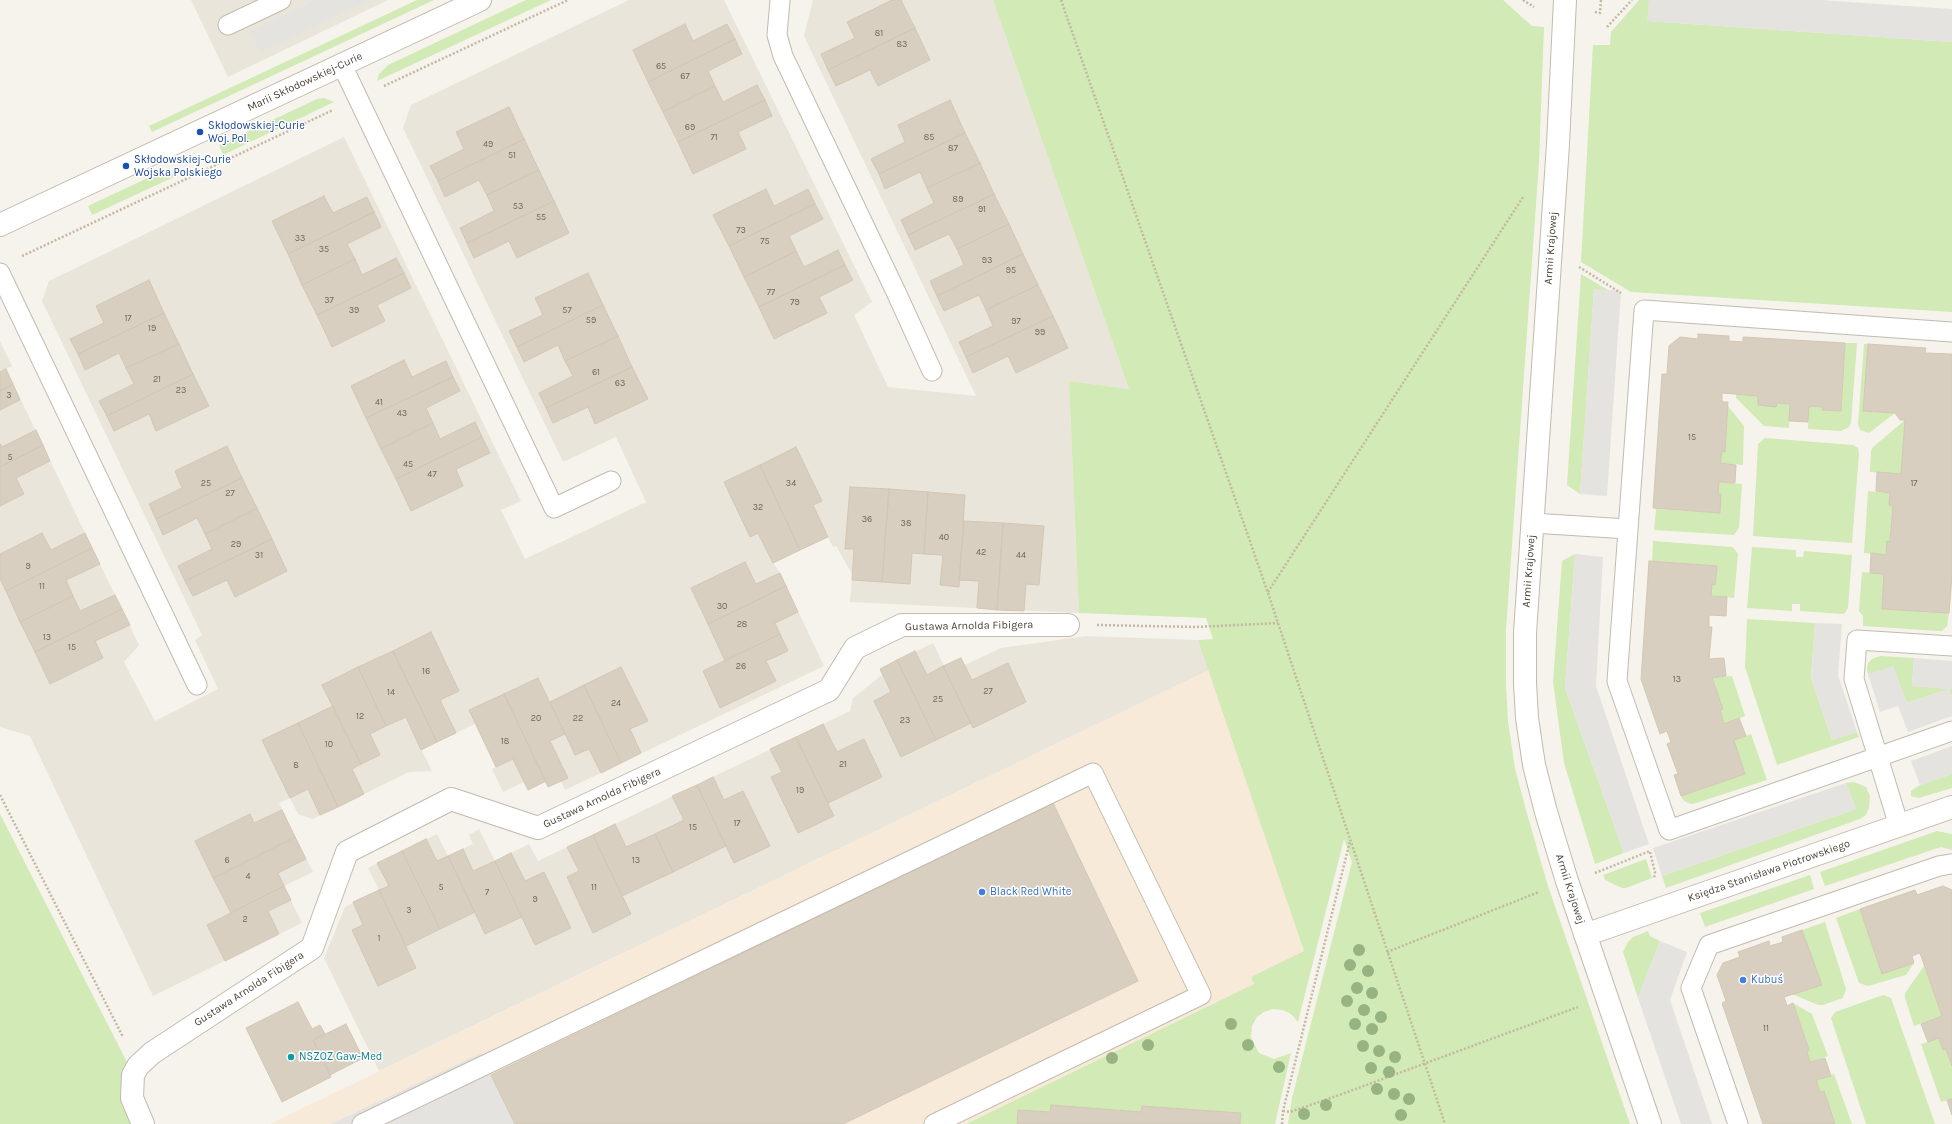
<!DOCTYPE html>
<html>
<head>
<meta charset="utf-8">
<style>
  body { margin:0 }
  canvas { display:block; background:#f6f3ec }
</style>
</head>
<body>
<canvas width="1952" height="1124"></canvas>
<script>
const c = document.querySelector('canvas').getContext('2d');
c.lineJoin = 'round';
function fillPath(path, color) { c.fillStyle = color; c.fill(path, 'evenodd'); }
const shape = rows => new Path2D(rows.map(r => 'M' + r).join(''));
function strokePath(path, color, width, dash) { c.strokeStyle = color; c.lineWidth = width; c.lineCap = dash ? 'butt' : 'round'; c.setLineDash(dash || []); c.stroke(path); }
function write(font, color, halo, rows, align = 'center') {
  c.font = font + ' Karla,sans-serif'; c.lineWidth = 3; c.setLineDash([]); c.textBaseline = 'middle'; c.strokeStyle = halo; c.fillStyle = color; for (const [text, x, y, turn = 0] of rows) {
    c.save(); c.translate(x, y); c.rotate((+turn || 0) * Math.PI / 180); c.textAlign = isNaN(turn) ? turn : align; if (halo) c.strokeText(text, 0, 0); c.fillText(text, 0, 0); c.restore();
  }
}
fillPath(shape([
  [191,0,388,0,228,77],
  [629,0,724,0,872,302,854,315,888,387,976,396,804,36,813,0,993,0,1129,389,1069,381,1079,613,850,602,852,574,836,546,833,547,828,537,773,563,780,573,824,666,565,790,561,781,548,787,546,781,528,790,524,782,503,792,492,769,496,767,475,724,421,749,432,771,409,772,313,819,298,814,290,798,279,803,313,872,284,886,302,923,153,996,30,736,0,727,0,341,12,366,6,369,139,645,124,662,155,721,218,689,195,640,202,635,42,301,49,281,344,137,521,501,501,510,525,559,646,502,616,437,563,462,403,128,411,105],
  [1086,636,1198,640,1209,670,379,1071,324,958,345,907,379,890,368,868,437,834,448,856,473,844,469,835,479,829,495,861,529,844,538,861,850,711,853,698,882,675,880,669,933,643,944,666,961,658,965,665,1001,648]
]), '#eae5da');
fillPath(shape([
  [1209,670,1304,951,1251,977,1254,984,966,1124,270,1124]
]), '#f7ead8');
fillPath(shape([
  [417,0,434,0,152,132,149,126],
  [526,0,551,0,377,81,379,74,388,65],
  [993,0,1503,0,1532,26,1544,27,1539,162,1506,630,1506,685,1508,721,1515,769,1528,817,1548,886,1630,1124,1288,1124,1292,1098,1352,862,1344,839,1298,1022,1291,1014,1283,1010,1273,1009,1264,1012,1257,1017,1252,1026,1251,1037,1259,1053,1274,1059,1291,1053,1275,1124,1240,1124,1241,1113,1142,1106,1141,1112,1051,1105,1050,1112,1018,1110,1017,1124,966,1124,1254,984,1251,977,1304,951,1198,640,1213,639,1206,618,1079,613,1069,381,1129,389],
  [1639,0,1649,0,1648,21,1952,42,1952,312,1631,292,1581,262,1593,45,1610,45,1611,32],
  [324,98,334,102,223,155,219,145,317,99],
  [169,168,174,177,92,215,88,206],
  [1581,274,1608,290,1594,290,1580,494,1567,485],
  [1845,343,1857,343,1851,423,1849,427,1841,431,1808,429,1809,406,1823,407,1823,410,1841,411],
  [1864,344,1868,344,1863,411,1895,413,1869,433,1860,430,1858,424],
  [1736,394,1758,396,1758,405,1776,407,1777,403,1790,404,1789,428,1764,426,1736,398],
  [1728,406,1744,426,1743,465,1720,463,1722,451,1725,452],
  [1905,420,1901,474,1870,472,1871,451,1873,447],
  [1765,438,1853,445,1858,448,1859,454,1852,543,1753,536,1758,444],
  [1719,482,1742,484,1739,528,1734,535,1654,530,1656,509,1720,513,1721,495,1718,494],
  [1868,491,1890,493,1889,505,1893,506,1890,542,1887,542,1886,555,1864,553],
  [1653,541,1733,547,1738,554,1734,598,1711,596,1712,584,1715,585,1716,566,1652,561],
  [1752,547,1796,550,1796,557,1803,557,1804,551,1852,555,1848,608,1844,614,1800,611,1800,604,1792,604,1792,611,1747,608],
  [1575,554,1565,688,1624,853,1595,864,1564,763,1553,682,1562,561],
  [1862,572,1884,574,1882,609,1949,613,1947,626,1942,631,1938,631,1863,626,1863,616,1859,611],
  [1747,619,1815,623,1811,678,1832,740,1857,732,1859,737,1777,765,1745,667],
  [1880,656,1914,658,1912,686,1952,689,1952,696,1949,689,1907,703,1893,667,1868,674,1867,669,1868,663,1872,659],
  [1732,676,1745,716,1724,724,1720,710,1723,709,1712,678],
  [1751,734,1767,780,1696,803,1691,804,1684,801,1681,796,1745,774,1734,740],
  [1952,774,1952,788,1919,798,1911,796,1911,791,1920,785],
  [1854,782,1866,787,1870,796,1869,808,1866,815,1860,819,1666,888,1662,876,1856,809,1846,783],
  [0,814,129,1066,136,1124,0,1124],
  [1937,831,1952,834,1952,850,1941,847,1825,886,1820,872],
  [1646,859,1652,878,1626,888,1622,888,1605,880,1603,875],
  [1810,875,1814,889,1705,927,1700,913],
  [1860,909,1883,973,1914,963,1906,975,1868,986,1859,983,1836,918],
  [1825,922,1846,989,1843,998,1823,1005,1818,1005,1792,994,1821,984,1802,930],
  [1648,931,1650,936,1660,941,1638,998,1623,952,1628,942,1633,937],
  [1924,966,1942,1016,1914,1026,1905,998,1905,993],
  [1883,995,1891,998,1935,1124,1866,1124,1831,1018,1835,1012],
  [1793,1003,1812,1014,1828,1056,1810,1062,1807,1052,1809,1050],
  [1939,1038,1943,1050,1946,1049,1952,1066,1952,1099,1941,1102,1921,1044],
  [1834,1074,1852,1124,1835,1124,1824,1091,1820,1092,1816,1080]
]), '#d2eab5');
fillPath(shape([
  [316,0,371,0,260,52,250,31],
  [1649,0,1820,0,1952,9,1952,42,1647,21],
  [1594,289,1621,291,1607,496,1580,494],
  [1575,554,1603,557,1596,686,1649,844,1624,853,1565,688],
  [1815,623,1842,624,1838,675,1857,732,1832,740,1811,678],
  [1914,658,1952,661,1952,689,1949,689,1952,696,1952,716,1908,732,1898,706,1880,712,1868,674,1893,666,1907,703,1948,689,1912,686],
  [1952,746,1952,774,1920,785,1911,761],
  [1846,783,1856,809,1662,876,1653,848],
  [1660,941,1687,952,1670,1000,1712,1124,1681,1124,1638,998],
  [481,1053,515,1124,331,1124]
]), '#e5e3e0');
const building = shape([
  [892,0,901,0,915,28,828,70,821,54,855,38,847,22,892,0],
  [685,24,693,41,727,24,735,39,648,82,633,50,685,24],
  [915,28,930,60,878,86,870,70,836,86,828,70,915,28],
  [735,39,742,54,708,71,715,86,663,112,648,82,735,39],
  [757,85,765,100,678,142,663,112,715,86,723,102,757,85],
  [765,100,772,116,738,132,746,149,693,174,678,142,765,100],
  [950,100,965,133,879,174,871,159,905,142,898,125,950,100],
  [509,107,524,139,438,181,430,166,464,149,456,132,509,107],
  [965,133,980,163,927,188,920,172,885,189,879,174,965,133],
  [524,139,539,170,487,195,479,180,445,197,438,181,524,139],
  [980,163,994,194,908,235,901,220,934,203,927,188,980,163],
  [539,170,554,201,467,243,460,228,494,211,487,195,539,170],
  [766,189,774,206,808,189,815,204,729,246,713,215,766,189],
  [994,194,1009,224,957,249,949,234,915,250,908,235,994,194],
  [324,196,333,213,367,197,374,212,288,254,272,221,324,196],
  [554,201,569,233,517,258,509,241,474,258,467,243,554,201],
  [815,204,823,219,789,236,796,251,744,277,729,246,815,204],
  [374,212,381,227,347,244,355,259,302,285,288,254,374,212],
  [1009,224,1023,254,937,296,930,281,964,265,957,249,1009,224],
  [838,250,845,265,759,307,744,277,796,251,804,267,838,250],
  [1023,254,1038,285,986,310,979,295,944,311,937,296,1023,254],
  [396,258,404,273,317,315,302,285,355,259,362,275,396,258],
  [845,265,853,280,819,297,827,313,774,339,759,307,845,265],
  [404,273,411,288,377,305,385,321,332,347,317,315,404,273],
  [588,273,603,305,517,347,509,331,543,315,535,298,588,273],
  [149,280,164,313,78,354,70,339,104,323,96,306,149,280],
  [1038,285,1053,316,966,357,959,342,993,326,986,310,1038,285],
  [603,305,618,336,565,361,558,345,524,362,517,347,603,305],
  [164,313,179,344,126,368,119,353,85,370,78,354,164,313],
  [1053,316,1068,348,1016,373,1008,356,973,373,966,357,1053,316],
  [1698,334,1729,336,1729,341,1743,342,1743,337,1845,343,1841,411,1822,410,1823,407,1809,406,1808,422,1789,421,1790,404,1777,403,1776,407,1758,405,1758,396,1722,393,1722,402,1728,402,1725,452,1722,451,1720,463,1736,465,1735,483,1719,482,1718,494,1721,494,1720,513,1653,508,1662,374,1667,374,1669,346,1680,337,1698,339,1698,334],
  [618,336,632,367,546,408,539,393,573,376,565,361,618,336],
  [179,344,193,374,107,416,99,401,134,384,126,368,179,344],
  [1868,344,1926,348,1925,353,1952,354,1952,576,1949,613,1882,609,1884,574,1870,573,1871,553,1886,555,1887,541,1890,542,1893,506,1889,505,1890,493,1876,491,1877,472,1901,474,1905,420,1900,420,1895,413,1863,411,1868,344],
  [404,360,412,377,446,361,453,377,366,418,351,386,404,360],
  [632,367,648,399,595,424,588,407,553,423,546,408,632,367],
  [6,369,13,384,0,391,0,372,6,369],
  [193,374,209,406,156,431,149,414,114,431,107,416,193,374],
  [453,377,460,391,426,408,433,423,381,449,366,418,453,377],
  [13,384,20,400,0,410,0,391,13,384],
  [475,422,482,437,396,479,381,449,433,423,440,439,475,422],
  [36,430,43,445,0,467,0,444,2,447,36,430],
  [482,437,490,453,456,469,463,486,411,511,396,479,482,437],
  [43,445,50,461,16,478,24,494,0,506,0,467,43,445],
  [227,446,242,478,156,519,149,504,182,488,175,471,227,446],
  [796,447,822,501,813,505,828,537,800,550,760,465,796,447],
  [760,465,800,550,773,563,758,533,750,537,724,482,760,465],
  [242,478,257,508,205,534,197,518,163,535,156,519,242,478],
  [850,487,889,489,882,582,852,580,854,549,845,549,850,487],
  [889,489,928,492,924,554,912,553,910,584,882,582,889,489],
  [928,492,965,495,959,587,940,585,943,555,924,554,928,492],
  [257,508,272,539,185,581,178,566,212,549,205,534,257,508],
  [964,521,1003,523,997,610,977,608,979,581,959,580,964,521],
  [1003,523,1044,526,1039,585,1026,584,1024,611,997,610,1003,523],
  [42,533,51,550,85,533,92,548,6,591,0,579,0,554,42,533],
  [272,539,287,571,235,597,227,580,193,596,185,581,272,539],
  [92,548,100,564,66,580,73,596,20,622,6,591,92,548],
  [1649,561,1717,566,1715,585,1712,584,1711,596,1727,597,1726,616,1709,615,1709,627,1712,627,1709,659,1724,658,1726,676,1712,678,1723,709,1720,710,1724,724,1739,718,1746,736,1734,740,1745,774,1681,796,1674,775,1678,774,1667,744,1671,742,1667,731,1660,734,1641,679,1649,561],
  [745,562,756,584,780,573,786,586,708,624,691,588,745,562],
  [786,586,798,612,775,623,780,634,725,661,708,624,786,586],
  [115,595,122,609,35,652,20,622,73,596,80,611,115,595],
  [122,609,130,625,95,641,103,658,50,684,35,652,122,609],
  [431,632,459,691,440,700,456,733,437,742,393,651,431,632],
  [780,634,788,651,766,661,776,681,720,708,703,671,780,634],
  [393,651,437,742,421,750,406,717,386,726,358,667,393,651],
  [915,651,927,675,943,666,971,723,936,740,897,660,915,651],
  [961,658,972,680,1008,663,1026,702,973,728,943,666,961,658],
  [897,660,936,740,901,757,874,701,891,692,880,669,897,660],
  [358,667,386,726,370,734,380,755,361,764,322,685,358,667],
  [621,667,648,721,630,729,641,753,621,763,584,685,621,667],
  [538,678,565,734,550,741,568,778,548,787,504,694,538,678],
  [584,685,621,763,601,773,589,749,575,755,550,702,584,685],
  [504,694,546,781,528,790,513,759,496,767,469,710,504,694],
  [333,706,361,764,352,769,364,794,338,807,298,723,333,706],
  [298,723,338,807,320,815,308,789,290,798,262,740,298,723],
  [823,724,837,752,864,739,882,777,828,803,796,737,823,724],
  [796,737,834,816,798,833,771,777,782,772,770,749,796,737],
  [713,777,724,800,743,791,770,846,734,863,697,785,713,777],
  [697,785,726,846,673,872,655,834,684,820,672,796,697,785],
  [1053,803,1138,981,843,1124,515,1124,491,1075,1053,803],
  [282,810,295,837,213,878,195,841,250,814,254,823,282,810],
  [615,824,626,847,655,834,673,872,622,896,593,835,615,824],
  [593,835,631,914,593,933,567,877,579,871,567,847,593,835],
  [295,837,306,859,278,873,284,886,231,913,213,878,295,837],
  [426,839,437,861,448,856,475,912,440,929,402,851,426,839],
  [463,849,473,871,495,861,522,917,485,934,448,856,463,849],
  [402,851,440,929,406,946,379,890,389,886,377,863,402,851],
  [511,853,525,881,544,872,571,928,535,945,495,861,511,853],
  [284,886,291,900,268,911,279,934,225,961,207,925,284,886],
  [1943,886,1952,890,1952,1066,1946,1049,1943,1050,1939,1038,1928,1042,1921,1024,1942,1016,1920,953,1912,956,1914,963,1882,974,1860,909,1915,890,1917,895,1943,886],
  [379,890,416,968,378,986,352,930,363,925,353,902,379,890],
  [1802,930,1822,985,1784,997,1787,1006,1793,1003,1809,1050,1807,1052,1810,1062,1825,1058,1831,1076,1816,1080,1820,1092,1824,1091,1835,1124,1763,1124,1722,1003,1726,1001,1717,975,1723,963,1740,957,1738,952,1769,941,1770,946,1783,942,1782,937,1802,930],
  [298,1002,312,1029,320,1025,325,1034,313,1040,331,1077,282,1102,246,1028,298,1002],
  [346,1024,363,1058,330,1075,313,1040,346,1024],
  [1952,1099,1952,1115,1947,1100,1952,1099],
  [1051,1105,1141,1112,1142,1106,1241,1113,1240,1124,1017,1124,1018,1110,1050,1112,1051,1105]
]);
fillPath(building, '#d8cfc1');
strokePath(building, '#d3c7b4', 1);
const service = shape([
  [780,0,777,35,783,56,896,292,932,371],
  [228,25,281,0],
  [342,65,554,508,611,481],
  [0,273,197,685],
  [1952,332,1644,310,1617,681,1669,830,1952,731],
  [1532,523,1628,529],
  [1899,826,1854,679,1857,640,1952,646],
  [362,1124,1093,773,1201,995,934,1124],
  [1738,1124,1691,988,1709,945,1939,866,1952,864]
]);
const minor = shape([
  [1565,0,1558,144,1525,633,1525,683,1527,718,1534,765,1546,812,1567,881,1650,1124],
  [1585,935,1952,807],
  [143,1124,132,1098,133,1075,138,1066,152,1053,312,948,347,852,451,799,538,828,829,690,855,648,902,625,1068,625]
]);
const tertiary = shape([
  [0,225,480,0]
]);
strokePath(service, '#c2bbae', 21);
strokePath(minor, '#c2bbae', 24);
strokePath(tertiary, '#c2bbae', 24);
strokePath(shape([
  [1061,0,1268,593,1445,1124],
  [1523,0,1534,7],
  [1595,12,1600,13,1601,0],
  [1607,27,1632,0],
  [384,86,568,0],
  [22,256,333,110],
  [1579,267,1621,293],
  [1268,592,1523,197],
  [1097,625,1196,627,1278,623],
  [0,795,123,1037],
  [1650,852,1655,872,1654,879],
  [1595,873,1650,851],
  [1387,952,1539,892],
  [1283,1111,1290,1112,1342,1094,1578,1007],
  [1282,1124,1283,1111,1350,841]
]), '#c4b79f', 2.5, [2, 2]);
strokePath(service, '#fff', 19);
strokePath(minor, '#fff', 22);
strokePath(tertiary, '#fff', 22);
c.fillStyle = '#97b381';
for (const [x, y] of [
  [1359,950],
  [1350,965],
  [1368,971],
  [1357,988],
  [1372,993],
  [1347,1001],
  [1364,1010],
  [1381,1017],
  [1231,1024],
  [1355,1024],
  [1372,1029],
  [1148,1045],
  [1248,1045],
  [1363,1046],
  [1379,1051],
  [1395,1057],
  [1112,1058],
  [1279,1067],
  [1371,1068],
  [1389,1072],
  [1377,1089],
  [1394,1094],
  [1409,1099],
  [1326,1105],
  [1304,1114],
  [1401,1115]
]) { c.beginPath(); c.arc(x, y, 6, 0, 2 * Math.PI); c.fill(); }
for (const [x, y, r, color] of [
  [200,132,4,"#1a4fb4"],
  [126,166,4,"#1a4fb4"],
  [982,892,4,"#3f7fe0"],
  [1743,980,4,"#3f7fe0"],
  [291,1057,4,"#0f9aa8"]
]) { const dot = new Path2D(); dot.arc(x, y, r, 0, 2 * Math.PI); c.fillStyle = color; c.fill(dot); strokePath(dot, '#fff', 1.5); }
write('9px', '#6e675b', null, [
  ["81",879,33],
  ["83",902,44],
  ["65",661,66],
  ["67",685,76],
  ["69",690,127],
  ["71",714,137],
  ["85",929,137],
  ["49",488,144],
  ["87",953,148],
  ["51",512,155],
  ["89",958,199],
  ["53",518,206],
  ["91",982,209],
  ["55",541,217],
  ["73",741,230],
  ["33",300,238],
  ["75",765,241],
  ["35",324,249],
  ["93",987,260],
  ["95",1011,270],
  ["77",771,292],
  ["37",329,300],
  ["79",795,302],
  ["39",354,310],
  ["57",567,310],
  ["17",128,318],
  ["59",591,320],
  ["97",1016,321],
  ["19",152,328],
  ["99",1040,332],
  ["61",596,372],
  ["21",157,379],
  ["63",620,383],
  ["23",181,390],
  ["3",9,395],
  ["41",379,402],
  ["43",402,413],
  ["15",1692,437],
  ["5",10,457],
  ["45",408,464],
  ["47",432,474],
  ["25",206,483],
  ["34",791,483],
  ["17",1914,483],
  ["27",230,493],
  ["32",758,507],
  ["36",867,519],
  ["38",906,523],
  ["40",944,537],
  ["29",236,544],
  ["42",981,552],
  ["31",259,555],
  ["44",1021,555],
  ["9",28,566],
  ["11",42,586],
  ["30",722,606],
  ["28",742,624],
  ["13",47,637],
  ["15",72,647],
  ["26",741,666],
  ["16",426,671],
  ["13",1677,679],
  ["27",988,691],
  ["14",391,692],
  ["25",938,699],
  ["24",616,703],
  ["12",360,716],
  ["20",536,718],
  ["22",578,718],
  ["23",905,720],
  ["18",505,741],
  ["10",329,744],
  ["21",843,764],
  ["8",296,765],
  ["19",800,790],
  ["17",737,823],
  ["15",693,827],
  ["6",227,860],
  ["13",636,860],
  ["4",248,876],
  ["5",441,887],
  ["11",594,887],
  ["7",487,892],
  ["9",535,899],
  ["3",409,910],
  ["2",245,919],
  ["1",379,938],
  ["11",1766,1028]
]);
write('11px', '#4b4439', '#fff', [
  ["Marii Skłodowskiej-Curie",305,82,-25],
  ["Armii Krajowej",1551,248,-86],
  ["Armii Krajowej",1529,571,-86],
  ["Gustawa Arnolda Fibigera",969,626,-1],
  ["Gustawa Arnolda Fibigera",602,798,-25],
  ["Księdza Stanisława Piotrowskiego",1769,871,-19],
  ["Armii Krajowej",1570,889,72],
  ["Gustawa Arnolda Fibigera",249,989,-33]
]);
write('11px', '#164399', '#fff', [
  ["Skłodowskiej-Curie",208,126],
  ["Woj. Pol.",208,139],
  ["Skłodowskiej-Curie",134,160],
  ["Wojska Polskiego",134,173]
], 'left');
write('11px', '#366cbe', '#fff', [
  ["Black Red White",990,892],
  ["Kubuś",1751,980]
], 'left');
write('11px', '#0d838f', '#fff', [
  ["NSZOZ Gaw-Med",299,1057]
], 'left');
</script>
</body>
</html>
